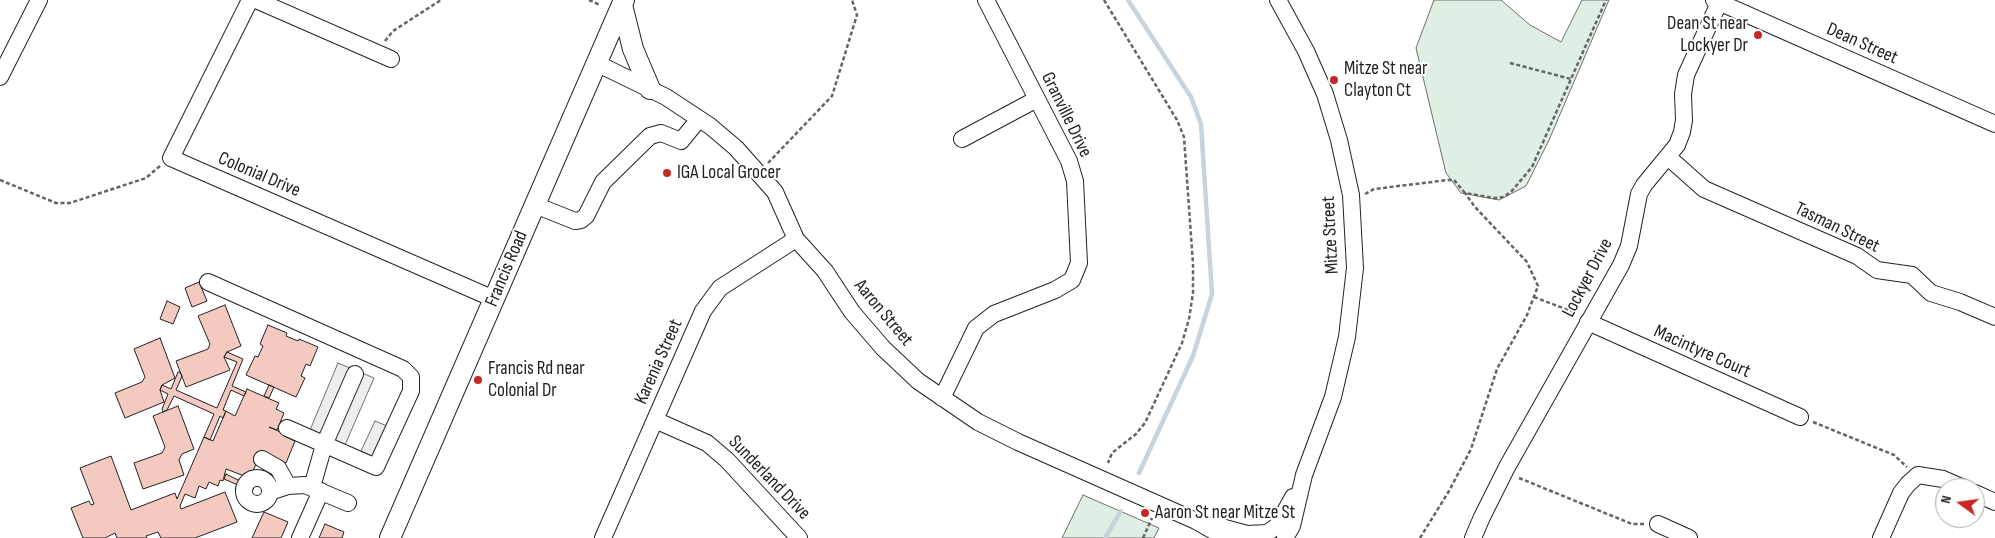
<!DOCTYPE html>
<html>
<head>
<meta charset="utf-8">
<style>
  body { margin:0 }
  #map { position:relative; width:1995px; height:538px; overflow:hidden; background:#fff; font-family:"Sofia Sans Condensed",sans-serif }
  canvas { display:block }
  .north { position:absolute; left:1935px; top:478px; width:50px; height:50px; box-sizing:border-box; background:#fff; border:1px solid #a7a7a7; border-radius:50%; rotate:284deg; font-size:14px; font-weight:700; line-height:20px; text-align:center; color:#222 }
  .north::after { content:''; display:block; margin:auto; width:18px; height:22px; background:#c62828; clip-path:polygon(50% 0,100% 100%,50% 72%,0 100%) }
</style>
</head>
<body>
<div id="map">
<canvas width="1995" height="538"></canvas>
<div class="north">N</div>
</div>
<script>
const c = document.querySelector('canvas').getContext('2d');
c.lineJoin = 'round';
function fillPath(path, color) { c.fillStyle = color; c.fill(path, 'evenodd'); }
const shape = rows => new Path2D(rows.map(r => 'M' + r).join(''));
function strokePath(path, color, width, dash) { c.strokeStyle = color; c.lineWidth = width; c.lineCap = dash ? 'butt' : 'round'; c.setLineDash(dash || []); c.stroke(path); }
function write(font, color, halo, rows, align = 'center') {
  c.font = font + ' "Sofia Sans Condensed",sans-serif'; c.lineWidth = 4; c.setLineDash([]); c.textBaseline = 'middle'; c.strokeStyle = halo; c.fillStyle = color; for (const [text, x, y, turn = 0] of rows) {
    c.save(); c.translate(x, y); c.rotate((+turn || 0) * Math.PI / 180); c.textAlign = isNaN(turn) ? turn : align; if (halo) c.strokeText(text, 0, 0); c.fillText(text, 0, 0); c.restore();
  }
}
const green = shape([
  [1434,0,1501,0,1530,25,1561,42,1582,0,1609,0,1549,140,1526,186,1499,200,1461,193,1446,173,1416,48,1434,0],
  [1083,495,1159,528,1154,538,1062,538,1083,495]
]);
fillPath(green, '#e0efe3');
strokePath(green, '#6f6f6f', 1);
const parking = shape([
  [338,363,374,378,345,445,310,430,338,363],
  [375,421,387,426,373,457,361,451,375,421]
]);
fillPath(parking, '#ededed');
strokePath(parking, '#6f6f6f', 1);
strokePath(shape([
  [1128,0,1191,97,1201,124,1212,294,1193,356,1139,473],
  [1105,538,1121,511]
]), '#c7d3dd', 4.5);
const building = shape([
  [199,282,207,301,192,307,185,288,199,282],
  [167,301,180,307,173,324,160,319,167,301],
  [225,305,241,346,227,352,224,357,230,370,186,387,176,361,208,349,210,344,198,316,225,305],
  [268,325,287,333,286,336,298,341,299,339,318,347,310,366,306,364,301,376,305,378,296,397,246,375,255,356,258,357,263,346,260,344,268,325],
  [160,338,175,378,162,385,160,390,164,402,125,418,115,393,142,382,145,377,134,349,160,338],
  [227,352,243,359,232,386,246,392,244,396,231,390,223,410,226,411,223,418,220,416,210,440,204,437,214,414,174,396,167,410,163,412,162,409,168,394,160,390,162,385,171,389,178,372,180,372,182,376,176,390,217,408,237,362,224,357,227,352],
  [269,385,274,387,269,398,264,396,269,385],
  [247,389,279,403,276,409,284,413,277,430,269,427,285,434,284,436,295,441,286,463,258,453,254,463,256,464,251,476,248,475,247,477,226,469,223,481,220,480,218,486,209,482,206,489,199,486,195,498,185,494,180,506,181,509,225,492,237,522,195,538,161,538,158,532,146,536,147,538,117,538,115,533,105,538,83,538,71,508,89,501,91,505,94,504,80,468,111,456,131,510,175,493,177,499,204,437,213,441,226,411,235,416,247,389],
  [178,406,194,449,182,454,179,460,184,475,143,489,134,463,162,453,165,447,153,416,178,406],
  [226,474,240,481,242,476,256,482,250,497,235,490,238,485,224,479,226,474],
  [264,512,288,522,281,538,252,538,264,512],
  [325,524,344,532,342,538,319,538,325,524]
]);
fillPath(building, '#f3c9c0');
strokePath(building, '#222', 1);
const minor = shape([
  [250,0,171,158,494,299],
  [256,0,391,59],
  [1278,0,1306,51,1325,94,1339,140,1351,195,1355,268,1347,337,1333,397,1304,475,1292,526,1285,538],
  [1714,0,1995,124],
  [596,63,666,97,710,126,736,148,775,192,796,239,825,271,852,312,883,348,918,381,978,422,1018,442,1196,521,1226,538],
  [0,77,39,0],
  [962,139,1037,99],
  [1668,157,1704,189,1857,256,1877,270,1912,275,1931,293,1960,302,1995,317],
  [535,205,575,221,581,220,586,216,603,182,650,136,661,133,681,141,699,119],
  [208,282,403,369,411,377,411,391,376,467,287,428],
  [1588,322,1800,417],
  [942,398,976,328,994,314,1055,290,1072,280,1079,263,1075,181,1069,161,986,0],
  [655,420,707,443,727,460,799,538],
  [262,459,278,468,288,486],
  '244 491a13 13 0 1 1 26 0a13 13 0 1 1-26 0Z',
  [312,487,324,445,355,374],
  [270,492,288,486,305,485,348,503],
  [1975,493,1995,502],
  [1658,524,1689,538],
  [1214,525,1247,534,1267,533,1277,526,1293,497],
  [300,538,321,491],
  [603,538,703,311,720,288,796,239],
  [1473,538,1482,517,1507,467,1621,265,1629,246,1639,194,1644,185,1677,145,1682,132,1684,120,1683,94,1686,75,1719,3],
  [1881,538,1901,493,1908,484,1918,475,1943,479,1964,488]
]);
const major = shape([
  [622,5,633,49,650,89],
  [390,538,624,0]
]);
strokePath(minor, '#222', 18);
strokePath(major, '#222', 22);
strokePath(shape([
  [589,0,600,5],
  [1104,0,1177,120,1184,137,1193,264,1193,293,1189,319,1182,343,1145,423,1136,434,1112,453,1108,463],
  [385,41,393,31,441,0],
  [1510,63,1571,79],
  [768,163,832,96,857,15,852,0],
  [0,180,56,203,70,203,146,178,160,166],
  [1365,194,1374,189,1448,180,1454,180,1465,193,1494,198,1503,197,1511,192,1532,167,1606,0],
  [1334,206,1333,197,1336,196],
  [1534,297,1576,313],
  [1813,422,1894,455,1907,467],
  [1519,478,1632,524,1644,524],
  [1143,538,1152,518],
  [1420,538,1449,491,1471,449,1497,369,1527,315,1538,286,1527,262,1475,207,1465,193]
]), '#646464', 2.5, [4, 2.5]);
strokePath(minor, '#fff', 16);
strokePath(major, '#fff', 20);
for (const [x, y, r, color] of [
  [1758,35,5,"#c62828"],
  [1334,80,5,"#c62828"],
  [667,173,5,"#c62828"],
  [478,380,5,"#c62828"],
  [1145,513,5,"#c62828"]
]) { const dot = new Path2D(); dot.arc(x, y, r, 0, 2 * Math.PI); c.fillStyle = color; c.fill(dot); strokePath(dot, '#fff', 2); }
write('19px', '#222', '#fff', [
  ["Dean St near",1748,24,"right"],
  ["Lockyer Dr",1748,46,"right"],
  ["Mitze St near",1344,69],
  ["Clayton Ct",1344,91],
  ["IGA Local Grocer",677,173],
  ["Francis Rd near",488,369],
  ["Colonial Dr",488,391],
  ["Aaron St near Mitze St",1155,513]
], 'left');
write('19px', '#222', '#fff', [
  ["Dean Street",1862,44,24],
  ["Granville Drive",1066,115,64],
  ["Colonial Drive",259,175,23],
  ["Tasman Street",1837,228,26],
  ["Mitze Street",1331,235,-93],
  ["Francis Road",507,269,-67],
  ["Lockyer Drive",1588,278,-62],
  ["Aaron Street",883,313,50],
  ["Macintyre Court",1702,352,24],
  ["Karenia Street",659,362,-66],
  ["Sunderland Drive",769,478,46]
]);
</script>
</body>
</html>
